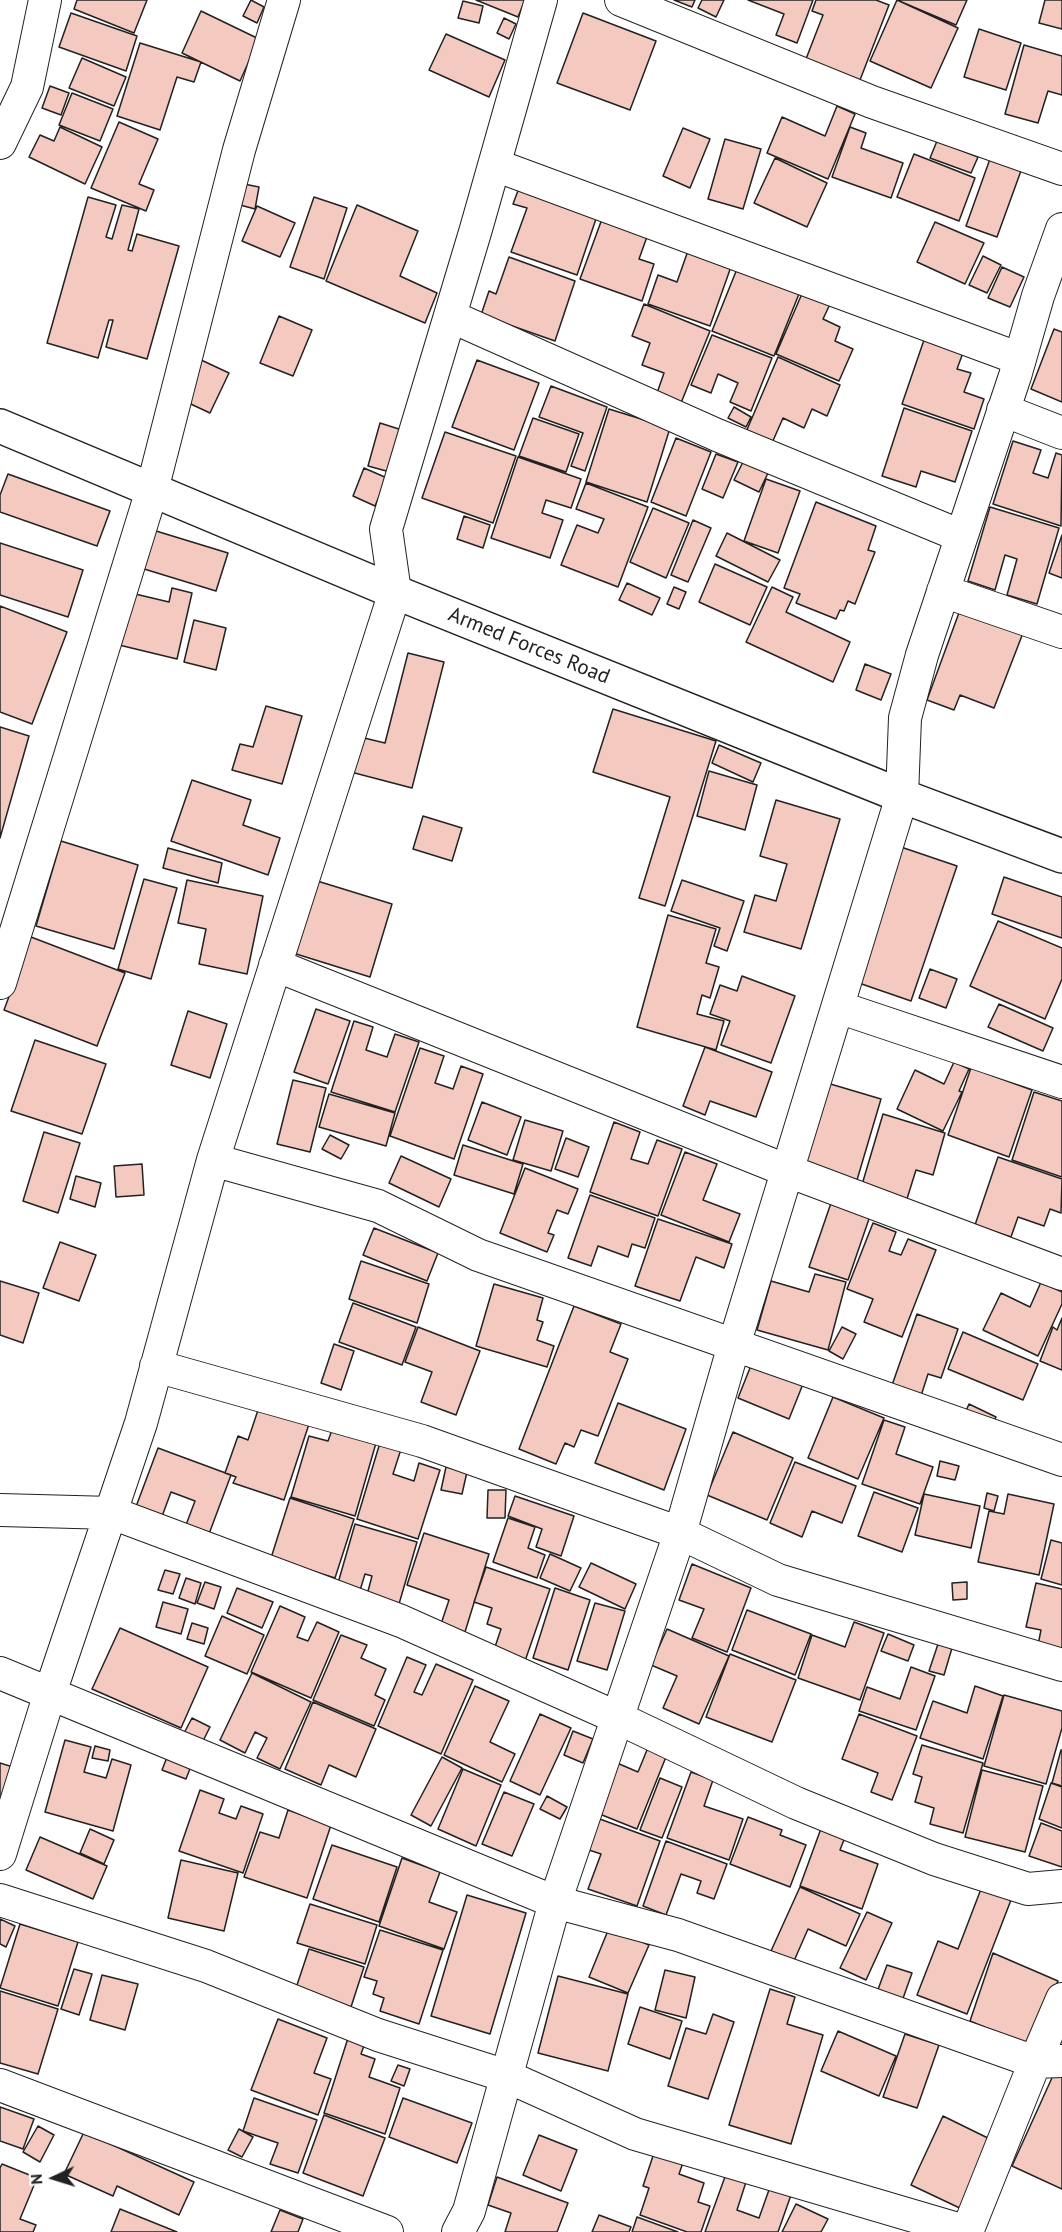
<!DOCTYPE html>
<html>
<head>
<meta charset="utf-8">
<style>
  body { margin:0 }
  #map { position:relative; width:1062px; height:2232px; overflow:hidden; background:#fff; font-family:"PT Sans",sans-serif }
  canvas { display:block }
  .north { position:absolute; left:24px; top:2148px; width:60px; height:60px; -webkit-text-stroke:4px #fff; paint-order:stroke; rotate:266deg; font-size:16px; font-weight:700; line-height:24px; text-align:center; color:#222 }
  .north::after { content:''; display:block; margin:auto; width:21px; height:27px; background:#222; clip-path:polygon(50% 0,100% 100%,50% 72%,0 100%) }
</style>
</head>
<body>
<div id="map">
<canvas width="1062" height="2232"></canvas>
<div class="north">N</div>
</div>
<script>
const c = document.querySelector('canvas').getContext('2d');
c.lineJoin = 'round';
function fillPath(path, color) { c.fillStyle = color; c.fill(path, 'evenodd'); }
const shape = rows => new Path2D(rows.map(r => 'M' + r).join(''));
function strokePath(path, color, width, dash) { c.strokeStyle = color; c.lineWidth = width; c.lineCap = dash ? 'butt' : 'round'; c.setLineDash(dash || []); c.stroke(path); }
function write(font, color, halo, rows, align = 'center') {
  c.font = font + ' "PT Sans",sans-serif'; c.lineWidth = 4.5; c.setLineDash([]); c.textBaseline = 'middle'; c.strokeStyle = halo; c.fillStyle = color; for (const [text, x, y, turn = 0] of rows) {
    c.save(); c.translate(x, y); c.rotate((+turn || 0) * Math.PI / 180); c.textAlign = isNaN(turn) ? turn : align; if (halo) c.strokeText(text, 0, 0); c.fillText(text, 0, 0); c.restore();
  }
}
const building = shape([
  [77,0,147,0,134,33,74,9,77,0],
  [251,0,264,7,257,23,243,16,251,0],
  [476,0,525,0,518,17,476,0],
  [674,0,695,0,692,7,674,0],
  [702,0,724,0,716,17,698,8,702,0],
  [748,0,813,0,797,43,776,35,784,14,748,0],
  [816,0,876,0,889,5,860,80,806,59,823,15,812,11,816,0],
  [897,0,958,28,931,88,870,61,897,0],
  [897,0,967,0,956,25,897,0],
  [1045,0,1062,0,1062,29,1039,23,1045,0],
  [463,1,483,6,479,23,458,18,463,1],
  [201,11,259,39,240,81,182,53,201,11],
  [71,13,137,36,126,71,59,47,71,13],
  [583,13,656,41,630,110,557,83,583,13],
  [504,18,516,24,509,39,497,33,504,18],
  [979,29,1021,43,1006,90,964,77,979,29],
  [446,34,505,60,489,97,429,70,446,34],
  [140,43,201,62,194,82,177,77,160,130,117,116,140,43],
  [1024,45,1062,56,1062,95,1048,91,1038,123,1005,114,1024,45],
  [82,58,126,77,114,106,69,88,82,58],
  [50,86,69,93,61,115,42,108,50,86],
  [72,93,113,109,100,141,59,125,72,93],
  [837,106,855,114,828,179,767,153,782,117,825,136,837,106],
  [119,122,158,139,139,184,154,190,146,211,91,188,119,122],
  [60,127,102,147,85,184,29,157,40,135,54,141,60,127],
  [850,127,866,133,861,148,903,163,891,198,832,177,850,127],
  [683,128,710,139,690,188,663,176,683,128],
  [725,139,761,149,743,209,708,199,725,139],
  [937,141,978,157,971,173,930,158,937,141],
  [914,154,975,178,959,221,897,197,914,154],
  [991,156,1022,168,997,237,966,226,991,156],
  [775,158,827,183,807,227,754,203,775,158],
  [522,180,600,207,577,275,511,252,527,208,513,204,522,180],
  [244,184,259,187,255,209,240,205,244,184],
  [88,197,116,205,106,237,112,239,122,205,139,209,128,250,132,251,137,234,179,246,147,359,106,347,113,320,109,320,98,358,47,343,88,197],
  [314,197,347,208,324,279,290,267,314,197],
  [357,205,418,231,400,276,437,293,425,323,326,281,357,205],
  [257,206,295,223,280,257,242,241,257,206],
  [606,208,648,234,639,259,654,264,642,301,580,279,606,208],
  [935,222,984,243,965,284,917,262,935,222],
  [690,245,733,261,710,326,648,304,658,275,677,282,690,245],
  [983,256,1001,265,987,293,969,285,983,256],
  [509,257,575,281,555,341,481,315,489,291,496,294,509,257],
  [741,259,803,284,774,356,712,331,741,259],
  [1002,267,1024,277,1010,307,988,298,1002,267],
  [804,289,831,302,823,319,840,327,835,341,853,349,839,381,776,354,804,289],
  [644,304,710,331,681,403,657,393,664,373,642,365,650,343,632,336,644,304],
  [279,316,312,330,293,376,260,363,279,316],
  [1054,329,1062,332,1062,402,1031,389,1054,329],
  [712,335,772,358,751,411,730,402,738,383,718,374,711,393,691,385,712,335],
  [925,337,964,350,957,369,971,373,964,392,984,399,974,429,902,404,925,337],
  [778,357,840,385,827,416,812,409,804,428,783,418,772,443,746,432,778,357],
  [199,359,229,373,210,413,180,399,199,359],
  [477,360,539,383,514,450,452,427,477,360],
  [551,386,607,407,585,471,571,466,583,433,539,417,551,386],
  [734,407,751,417,746,427,728,418,734,407],
  [904,408,972,431,955,482,921,471,916,487,882,476,904,408],
  [609,409,670,428,647,502,586,482,609,409],
  [533,418,579,434,566,472,519,456,533,418],
  [380,423,402,430,390,472,368,466,380,423],
  [445,432,516,456,493,523,422,498,445,432],
  [676,438,711,452,686,516,651,502,676,438],
  [1013,441,1041,450,1033,473,1048,478,1056,453,1062,455,1061,526,993,504,1013,441],
  [716,454,738,462,723,498,702,489,716,454],
  [518,457,581,479,571,508,546,500,542,513,563,520,550,558,491,538,518,457],
  [743,462,768,473,759,492,734,480,743,462],
  [364,468,387,478,375,506,353,496,364,468],
  [8,474,110,511,97,546,0,512,0,495,8,474],
  [766,479,800,491,778,553,744,541,766,479],
  [586,483,648,507,618,587,561,565,577,525,598,533,604,519,576,509,586,483],
  [816,502,876,526,868,550,875,552,855,604,848,601,844,611,840,610,836,619,796,603,800,594,784,588,816,502],
  [990,507,1059,528,1037,604,1007,595,1017,559,1005,555,995,590,968,581,990,507],
  [653,508,689,523,666,578,630,562,653,508],
  [464,516,490,525,483,548,457,539,464,516],
  [693,520,711,528,688,582,671,575,693,520],
  [143,527,228,553,216,591,131,565,143,527],
  [727,533,780,560,768,582,716,556,727,533],
  [1062,535,1062,578,1049,573,1062,535],
  [0,543,83,570,68,617,0,595,0,543],
  [715,564,767,587,750,625,699,602,715,564],
  [627,583,660,598,652,615,619,600,627,583],
  [674,587,686,592,679,609,667,604,674,587],
  [772,587,793,597,786,612,850,642,833,682,746,642,772,587],
  [172,588,192,593,177,659,119,645,131,593,169,602,172,588],
  [0,606,67,632,32,724,0,712,0,606],
  [960,610,1023,633,994,708,960,695,954,710,927,700,960,610],
  [194,620,226,628,216,670,184,662,194,620],
  [408,653,444,662,412,788,347,771,356,736,385,743,408,653],
  [865,664,891,674,881,700,856,690,865,664],
  [266,706,302,716,282,784,232,770,240,744,253,747,266,706],
  [613,709,716,741,665,906,639,898,670,797,593,772,613,709],
  [0,727,29,736,0,838,0,727],
  [719,745,761,763,753,782,712,763,719,745],
  [709,771,757,785,745,830,697,816,709,771],
  [192,780,251,800,243,825,280,838,268,875,171,841,192,780],
  [776,800,840,819,801,949,744,932,755,895,776,901,787,864,760,856,776,800],
  [423,816,462,828,452,861,413,849,423,816],
  [61,841,138,865,114,949,36,926,61,841],
  [898,846,957,866,911,1001,853,981,898,846],
  [168,848,222,863,218,883,163,868,168,848],
  [1004,877,1062,897,1062,938,992,914,1004,877],
  [144,879,177,888,151,979,118,969,144,879],
  [187,880,263,896,247,974,199,964,206,929,178,923,187,880],
  [314,880,392,904,370,977,293,953,314,880],
  [682,880,744,901,727,951,714,946,720,928,671,911,682,880],
  [668,915,716,929,706,963,719,967,710,998,702,995,697,1014,724,1021,716,1050,637,1027,668,915],
  [998,921,1062,948,1062,979,1045,1019,970,986,998,921],
  [31,937,125,973,97,1046,4,1010,31,937],
  [930,969,957,979,946,1008,919,998,930,969],
  [742,976,795,996,771,1063,721,1045,730,1021,710,1014,720,985,737,991,742,976],
  [999,1004,1053,1028,1043,1051,988,1027,999,1004],
  [316,1009,350,1021,328,1084,294,1072,316,1009],
  [188,1011,227,1024,210,1078,171,1065,188,1011],
  [354,1021,373,1027,366,1050,387,1057,395,1034,419,1042,395,1112,331,1092,354,1021],
  [35,1040,106,1064,82,1134,11,1111,35,1040],
  [705,1047,772,1072,756,1117,710,1101,705,1115,683,1106,705,1047],
  [420,1048,444,1056,435,1083,453,1089,461,1066,483,1074,454,1159,390,1136,420,1048],
  [974,1059,989,1063,985,1073,1032,1090,1009,1157,948,1135,974,1059],
  [954,1062,969,1069,959,1091,962,1092,943,1131,897,1109,915,1070,944,1084,954,1062],
  [293,1080,326,1088,310,1152,277,1144,293,1080],
  [817,1080,881,1099,857,1180,794,1161,817,1080],
  [1034,1092,1062,1101,1062,1177,1012,1160,1034,1092],
  [329,1094,395,1113,386,1146,319,1127,329,1094],
  [482,1102,521,1117,507,1155,468,1140,482,1102],
  [883,1114,945,1133,933,1175,916,1170,906,1202,861,1188,883,1114],
  [525,1120,563,1131,551,1171,513,1160,525,1120],
  [614,1122,640,1132,631,1159,648,1164,657,1140,682,1149,658,1216,590,1192,614,1122],
  [44,1132,80,1143,58,1213,23,1201,44,1132],
  [330,1135,349,1145,341,1159,322,1149,330,1135],
  [566,1138,589,1147,578,1177,555,1169,566,1138],
  [463,1145,523,1164,514,1194,454,1175,463,1145],
  [685,1152,717,1164,703,1200,740,1214,729,1242,661,1215,685,1152],
  [401,1156,451,1179,439,1207,389,1183,401,1156],
  [998,1157,1062,1179,1061,1213,1050,1209,1044,1226,1018,1217,1011,1237,975,1225,998,1157],
  [142,1164,144,1195,116,1197,114,1166,142,1164],
  [525,1168,578,1189,568,1214,557,1210,548,1233,554,1235,547,1252,500,1233,525,1168],
  [76,1176,101,1183,95,1207,70,1199,76,1176],
  [590,1195,655,1218,645,1248,632,1244,628,1257,598,1246,591,1266,568,1258,590,1195],
  [831,1203,870,1216,848,1280,809,1267,831,1203],
  [658,1219,732,1244,724,1268,696,1257,680,1301,635,1286,658,1219],
  [873,1223,896,1232,889,1251,901,1255,908,1239,936,1250,902,1337,864,1322,873,1299,847,1289,873,1223],
  [374,1228,438,1253,427,1281,363,1255,374,1228],
  [60,1242,96,1255,79,1301,43,1288,60,1242],
  [361,1261,429,1284,417,1323,349,1299,361,1261],
  [815,1274,846,1282,828,1350,757,1330,771,1281,809,1292,815,1274],
  [0,1281,39,1293,23,1343,0,1335,0,1281],
  [1041,1282,1062,1292,1062,1304,1038,1356,983,1330,1001,1293,1030,1307,1041,1282],
  [494,1284,543,1298,537,1320,543,1322,537,1340,554,1346,547,1367,476,1346,494,1284],
  [353,1303,416,1327,402,1365,339,1342,353,1303],
  [574,1306,621,1324,610,1352,628,1359,598,1436,581,1430,574,1447,565,1443,556,1464,519,1449,574,1306],
  [917,1314,958,1329,941,1378,928,1374,920,1399,891,1388,917,1314],
  [1062,1318,1062,1370,1040,1361,1053,1327,1057,1330,1062,1318],
  [418,1327,480,1351,456,1415,421,1402,432,1372,405,1362,418,1327],
  [842,1327,856,1334,843,1359,829,1351,842,1327],
  [963,1332,1038,1364,1023,1400,948,1369,963,1332],
  [334,1344,354,1351,341,1390,321,1383,334,1344],
  [752,1363,803,1384,789,1419,738,1398,752,1363],
  [833,1397,884,1418,858,1479,808,1458,833,1397],
  [261,1401,311,1418,284,1500,233,1483,236,1477,225,1473,238,1436,248,1440,261,1401],
  [618,1403,686,1429,664,1490,595,1463,618,1403],
  [969,1404,996,1417,989,1432,962,1420,969,1404],
  [884,1420,905,1427,896,1454,933,1467,920,1504,862,1484,884,1420],
  [332,1430,376,1443,355,1516,291,1497,309,1436,328,1441,332,1430],
  [733,1432,793,1458,767,1520,707,1495,733,1432],
  [382,1436,403,1443,393,1474,414,1481,419,1463,440,1470,418,1539,357,1519,382,1436],
  [158,1448,231,1475,206,1542,183,1533,195,1501,171,1492,157,1530,131,1520,158,1448],
  [940,1461,959,1466,955,1480,937,1476,940,1461],
  [795,1462,856,1486,842,1523,812,1511,802,1537,770,1523,795,1462],
  [446,1467,467,1472,462,1494,441,1490,446,1467],
  [488,1490,506,1490,505,1518,487,1518,488,1490],
  [874,1492,918,1508,902,1552,858,1536,874,1492],
  [987,1493,998,1496,994,1511,984,1508,987,1493],
  [924,1494,980,1506,971,1548,915,1535,924,1494],
  [1008,1494,1054,1504,1039,1575,978,1562,989,1511,1004,1514,1008,1494],
  [515,1496,574,1516,561,1556,536,1547,542,1529,508,1516,515,1496],
  [290,1498,354,1519,335,1578,271,1558,290,1498],
  [508,1518,535,1527,528,1548,545,1555,537,1578,493,1562,508,1518],
  [355,1524,417,1542,399,1604,367,1595,372,1576,365,1574,358,1597,336,1590,355,1524],
  [424,1533,489,1554,465,1632,441,1624,449,1600,407,1585,424,1533],
  [1051,1540,1062,1543,1062,1585,1041,1579,1051,1540],
  [550,1554,581,1568,570,1591,540,1578,550,1554],
  [591,1563,636,1584,625,1609,579,1587,591,1563],
  [692,1564,751,1588,727,1652,692,1638,704,1609,679,1600,692,1564],
  [486,1567,550,1589,525,1661,494,1650,501,1629,487,1624,492,1608,474,1602,486,1567],
  [165,1570,180,1574,173,1594,158,1590,165,1570],
  [186,1578,201,1583,195,1604,179,1598,186,1578],
  [205,1582,221,1587,214,1609,197,1603,205,1582],
  [967,1582,967,1599,953,1600,952,1583,967,1582],
  [1036,1583,1062,1589,1062,1661,1036,1655,1041,1630,1026,1627,1036,1583],
  [237,1588,273,1602,262,1628,227,1613,237,1588],
  [555,1588,590,1600,568,1670,533,1658,555,1588],
  [163,1602,188,1609,181,1634,156,1627,163,1602],
  [595,1603,625,1611,607,1670,577,1661,595,1603],
  [280,1606,305,1617,297,1637,308,1641,317,1622,339,1632,311,1698,251,1672,280,1606],
  [747,1610,811,1634,795,1675,732,1650,747,1610],
  [222,1616,264,1635,247,1674,205,1656,222,1616],
  [854,1622,884,1633,860,1700,798,1678,812,1635,845,1647,854,1622],
  [192,1623,208,1628,204,1644,187,1639,192,1623],
  [120,1628,208,1667,181,1728,92,1689,120,1628],
  [667,1629,729,1656,699,1724,663,1708,677,1676,651,1665,667,1629],
  [888,1634,914,1645,908,1661,881,1651,888,1634],
  [341,1635,367,1645,361,1658,386,1669,375,1695,385,1700,374,1726,313,1700,341,1635],
  [938,1644,952,1648,944,1675,929,1671,938,1644],
  [730,1654,796,1680,772,1742,706,1717,730,1654],
  [407,1657,426,1665,414,1692,422,1695,436,1664,473,1680,441,1754,378,1726,407,1657],
  [911,1667,935,1676,916,1730,859,1711,867,1687,900,1699,911,1667],
  [252,1673,311,1702,280,1769,257,1758,267,1738,255,1732,245,1753,220,1740,252,1673],
  [475,1686,509,1701,490,1742,515,1754,502,1782,444,1755,475,1686],
  [975,1686,1003,1696,983,1759,920,1738,933,1701,967,1713,975,1686],
  [1004,1695,1062,1711,1062,1728,1046,1784,984,1766,1004,1695],
  [313,1702,376,1729,356,1777,329,1765,321,1785,285,1769,313,1702],
  [540,1714,571,1728,540,1795,510,1781,540,1714],
  [859,1714,917,1736,892,1800,871,1792,878,1773,842,1759,859,1714],
  [192,1718,210,1727,201,1745,183,1735,192,1718],
  [573,1731,593,1739,583,1763,564,1755,573,1731],
  [65,1740,91,1747,84,1772,106,1778,112,1759,131,1765,113,1831,45,1812,65,1740],
  [649,1745,668,1752,637,1829,597,1813,617,1763,638,1772,649,1745],
  [922,1745,983,1763,963,1833,930,1824,934,1808,915,1802,922,1777,913,1774,922,1745],
  [95,1746,110,1750,108,1761,92,1758,95,1746],
  [1061,1750,1062,1750,1062,1786,1052,1783,1061,1750],
  [169,1752,193,1761,186,1779,162,1770,169,1752],
  [442,1757,462,1768,431,1826,411,1815,442,1757],
  [0,1763,16,1768,0,1822,0,1763],
  [463,1769,501,1785,476,1846,438,1829,463,1769],
  [982,1770,1043,1786,1025,1852,965,1837,982,1770],
  [691,1772,713,1780,704,1806,743,1819,729,1860,667,1838,691,1772],
  [660,1778,682,1787,662,1838,640,1830,660,1778],
  [1051,1783,1062,1787,1062,1828,1039,1819,1051,1783],
  [200,1790,224,1799,219,1813,236,1819,241,1806,263,1814,243,1873,179,1851,200,1790],
  [504,1792,534,1804,512,1856,482,1844,504,1792],
  [547,1796,567,1807,560,1819,540,1809,547,1796],
  [288,1810,331,1825,307,1898,244,1877,260,1832,279,1838,288,1810],
  [748,1817,782,1830,780,1835,806,1845,790,1887,730,1864,748,1817],
  [597,1818,660,1841,637,1906,588,1889,601,1854,586,1849,597,1818],
  [823,1823,847,1832,840,1850,878,1864,862,1909,800,1886,823,1823],
  [1041,1823,1062,1831,1062,1867,1029,1856,1041,1823],
  [90,1829,114,1840,104,1864,80,1853,90,1829],
  [40,1837,107,1866,93,1899,26,1870,40,1837],
  [666,1841,727,1864,714,1899,697,1893,701,1881,681,1874,666,1915,643,1906,666,1841],
  [332,1845,397,1867,379,1922,313,1899,332,1845],
  [402,1858,440,1872,429,1902,457,1912,444,1949,379,1926,402,1858],
  [181,1860,238,1873,224,1931,168,1918,181,1860],
  [800,1887,860,1914,846,1946,808,1929,794,1961,771,1951,800,1887],
  [981,1889,1011,1900,967,2014,917,1995,938,1941,958,1949,981,1889],
  [467,1895,526,1913,490,2034,431,2016,467,1895],
  [310,1904,377,1925,365,1964,297,1943,310,1904],
  [867,1912,892,1923,866,1980,840,1968,867,1912],
  [0,1919,15,1926,6,1947,0,1944,0,1919],
  [20,1924,78,1942,58,2006,0,1988,20,1924],
  [609,1928,649,1945,628,1993,589,1977,609,1928],
  [380,1930,443,1950,419,2024,380,2011,384,1998,373,1994,377,1981,364,1977,380,1930],
  [309,1949,364,1967,351,2007,296,1988,309,1949],
  [993,1953,1058,1981,1029,2046,970,2021,993,1953],
  [887,1965,912,1973,901,2004,876,1995,887,1965],
  [74,1969,92,1974,79,2015,61,2009,74,1969],
  [665,1970,695,1977,686,2018,655,2010,665,1970],
  [102,1975,138,1984,125,2030,90,2020,102,1975],
  [558,1976,628,1994,608,2071,538,2053,558,1976],
  [770,1989,795,1997,787,2024,823,2035,791,2144,729,2125,770,1989],
  [0,1991,58,2009,38,2074,0,2063,0,1991],
  [640,2007,682,2021,670,2059,628,2044,640,2007],
  [713,2014,734,2022,708,2099,668,2086,686,2028,706,2034,713,2014],
  [278,2019,327,2038,314,2073,331,2079,318,2115,251,2090,278,2019],
  [838,2031,896,2056,879,2096,821,2071,838,2031],
  [905,2034,939,2045,917,2108,883,2097,905,2034],
  [349,2035,366,2040,361,2054,375,2059,369,2077,400,2088,385,2134,324,2113,349,2035],
  [398,2065,410,2069,404,2086,391,2081,398,2065],
  [1056,2069,1062,2072,1062,2189,1012,2166,1056,2069],
  [254,2098,317,2120,298,2173,270,2164,278,2143,243,2131,254,2098],
  [403,2098,472,2123,457,2163,389,2137,403,2098],
  [0,2107,34,2119,23,2149,0,2141,0,2107],
  [324,2115,385,2138,363,2196,303,2173,324,2115],
  [943,2116,998,2143,966,2211,911,2185,943,2116],
  [38,2126,54,2135,40,2162,23,2152,38,2126],
  [239,2129,253,2137,242,2157,228,2150,239,2129],
  [84,2132,194,2182,179,2215,117,2186,113,2196,64,2174,84,2132],
  [539,2135,577,2150,561,2191,523,2175,539,2135],
  [656,2147,685,2157,679,2174,704,2183,698,2202,710,2206,701,2232,687,2232,640,2215,649,2188,643,2186,656,2147],
  [2,2164,37,2178,20,2219,36,2225,33,2232,0,2232,0,2168,2,2164],
  [726,2174,746,2182,737,2210,759,2218,770,2187,791,2195,778,2232,705,2232,726,2174],
  [497,2177,568,2203,557,2232,505,2232,511,2213,488,2205,497,2177],
  [796,2204,828,2219,821,2232,782,2232,796,2204],
  [120,2209,177,2232,111,2232,120,2209],
  [280,2210,303,2219,298,2232,271,2232,280,2210],
  [599,2215,631,2227,629,2232,592,2232,599,2215],
  [637,2217,678,2232,632,2232,637,2217]
]);
fillPath(building, '#f3c9c0');
strokePath(building, '#222', 1.5);
const minor = shape([
  [621,0,872,102,1062,169],
  [0,143,27,87,45,0],
  [495,165,1020,359],
  [450,316,717,435,961,536],
  [1003,410,1062,433],
  [943,591,1062,632],
  [275,965,788,1171,1062,1274],
  [0,983,152,490,239,150,284,0],
  [838,1007,1062,1082],
  [213,1160,378,1206,478,1255,1062,1460],
  [156,1366,422,1441,680,1533,778,1580,1062,1665],
  [0,1510,112,1513,401,1621,618,1718,796,1803,934,1859,1028,1889,1062,1886],
  [0,1673,555,1902,678,1935,1035,2062,1062,2061],
  [0,1854,50,1693,141,1423,213,1160,395,592,386,529,476,229,541,0],
  [0,1900,206,1966,378,2035,506,2076,635,2134,968,2232],
  [0,2085,387,2232],
  [458,2232,469,2211,555,1902,680,1533,734,1345,902,796,905,718,922,655,1015,376,1038,296,1062,229],
  [967,2232,1035,2062,1062,1999]
]);
const tertiary = shape([
  [0,426,395,592,902,796,1062,856]
]);
strokePath(minor, '#222', 34);
strokePath(tertiary, '#222', 36);
strokePath(minor, '#fff', 32);
strokePath(tertiary, '#fff', 33);
write('21px', '#222', '#fff', [
  ["Armed Forces Road",529,646,22]
]);
</script>
</body>
</html>
